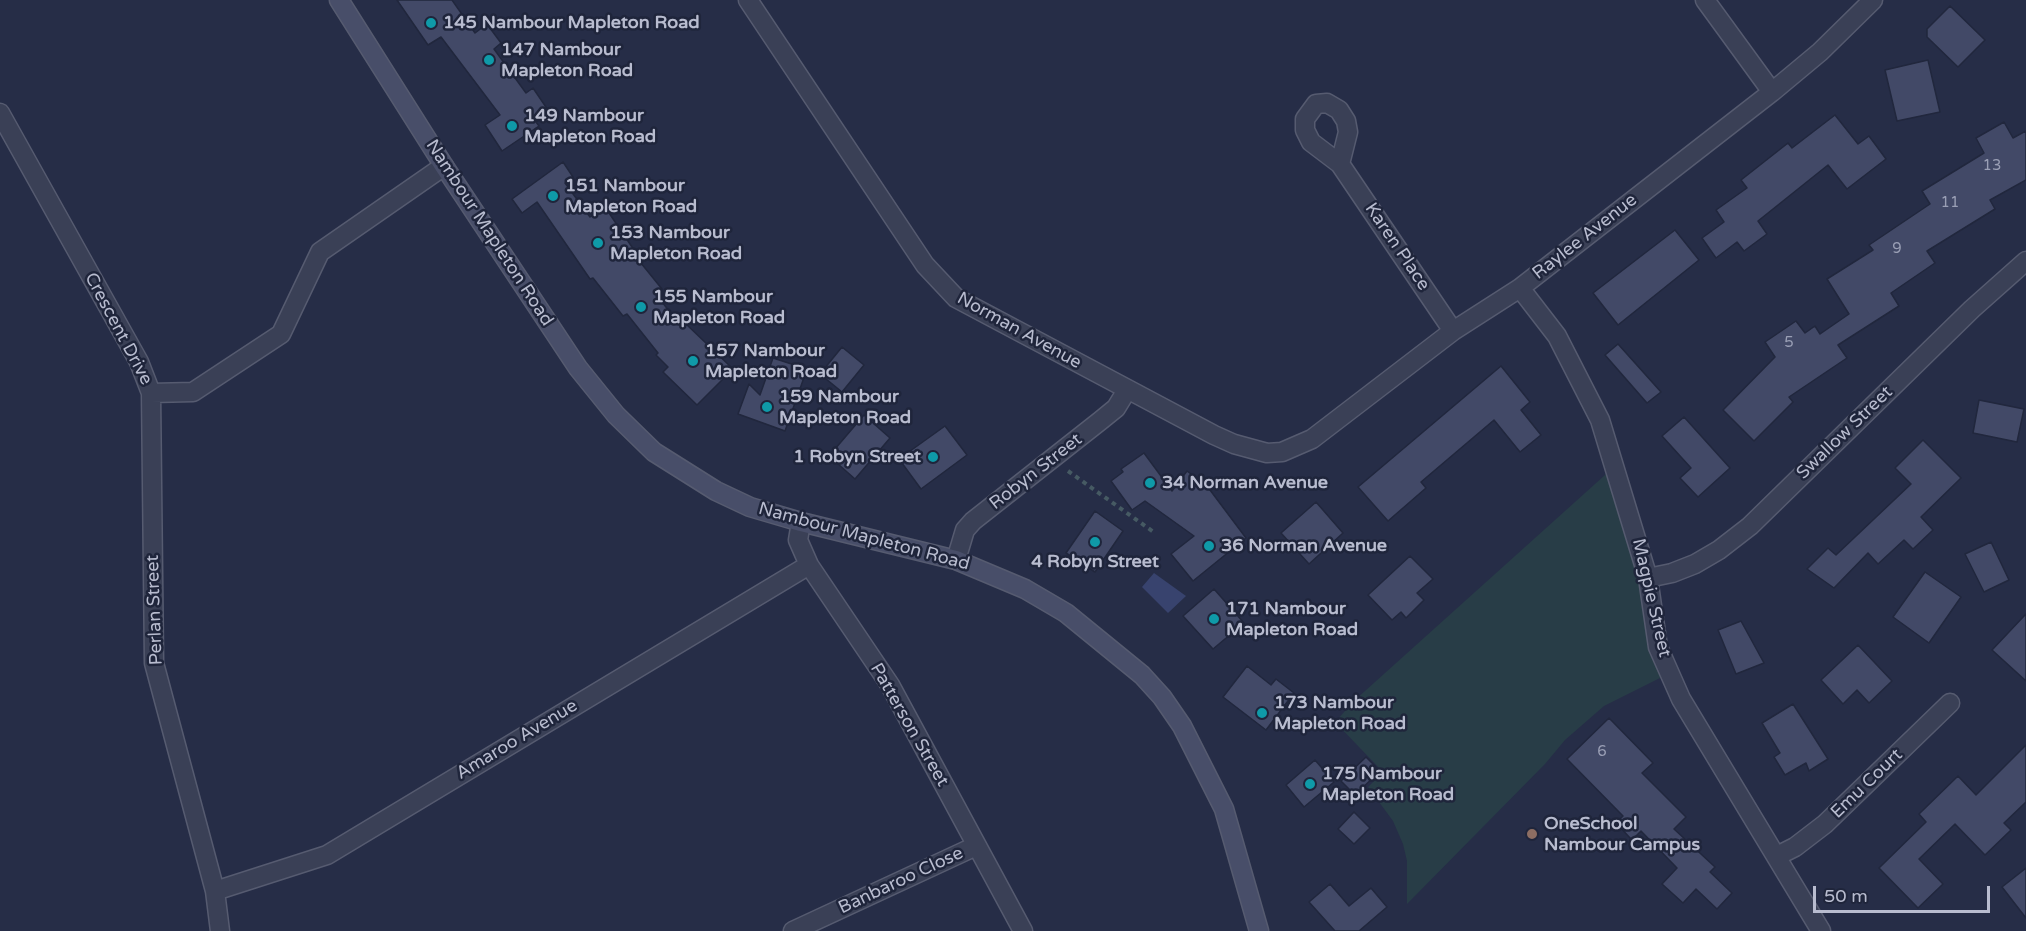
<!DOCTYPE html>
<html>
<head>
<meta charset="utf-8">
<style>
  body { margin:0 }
  #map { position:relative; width:2026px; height:931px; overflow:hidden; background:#262d47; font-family:"Varela Round",sans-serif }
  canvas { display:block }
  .scale { position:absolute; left:1813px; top:886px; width:177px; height:27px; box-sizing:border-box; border:3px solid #b8bccf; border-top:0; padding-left:8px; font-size:18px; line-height:21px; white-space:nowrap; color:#b8bccf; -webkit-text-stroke:4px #1f253b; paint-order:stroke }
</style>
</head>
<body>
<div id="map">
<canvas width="2026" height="931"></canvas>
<div class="scale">50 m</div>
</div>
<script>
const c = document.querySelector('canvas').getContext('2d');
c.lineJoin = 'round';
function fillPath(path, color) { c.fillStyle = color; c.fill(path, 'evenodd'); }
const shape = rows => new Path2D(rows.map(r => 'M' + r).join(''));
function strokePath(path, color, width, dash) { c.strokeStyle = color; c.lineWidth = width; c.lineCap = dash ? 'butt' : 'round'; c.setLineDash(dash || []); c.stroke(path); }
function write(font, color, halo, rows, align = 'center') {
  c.font = font + ' "Varela Round",sans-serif'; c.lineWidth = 5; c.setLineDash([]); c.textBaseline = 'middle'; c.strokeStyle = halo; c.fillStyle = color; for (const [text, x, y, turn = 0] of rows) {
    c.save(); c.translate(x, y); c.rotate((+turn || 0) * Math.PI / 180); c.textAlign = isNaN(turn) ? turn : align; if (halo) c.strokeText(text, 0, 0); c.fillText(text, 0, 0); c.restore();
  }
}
fillPath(shape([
  [1615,466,1670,673,1604,706,1565,740,1545,764,1407,904,1407,861,1403,844,1393,821,1368,787,1383,772,1335,722,1355,700]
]), '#283d47');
fillPath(shape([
  [1154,573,1186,596,1168,613,1142,587]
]), '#38436e');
const building = shape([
  [397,0,452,0,475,33,487,24,501,43,494,49,526,93,533,88,550,113,536,122,539,126,502,151,485,125,500,115,441,37,428,45,397,0],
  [1950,6,1985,40,1958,67,1927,37,1927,29,1950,6],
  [1928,60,1940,112,1897,121,1885,70,1928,60],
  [1835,115,1858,144,1869,136,1886,159,1847,189,1828,165,1758,221,1767,234,1744,251,1737,242,1716,258,1702,238,1724,222,1716,210,1747,188,1741,180,1788,143,1792,148,1835,115],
  [2004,122,2013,138,2026,131,2026,180,1990,200,1995,209,1927,251,1935,263,1891,293,1899,306,1838,345,1847,358,1789,397,1793,402,1754,441,1723,410,1775,357,1765,342,1796,321,1805,333,1815,326,1820,334,1849,314,1827,279,1873,250,1869,245,1930,204,1922,191,1984,153,1976,138,2004,122],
  [563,162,573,177,565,183,590,217,605,207,634,250,632,252,662,289,656,294,682,328,686,324,733,369,697,405,663,372,668,367,656,355,658,353,627,314,623,316,593,278,590,279,537,202,522,213,512,199,563,162],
  [1675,230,1699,260,1618,325,1593,293,1675,230],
  [1618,344,1661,392,1647,403,1605,355,1618,344],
  [842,347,864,365,842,392,820,374,842,347],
  [773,358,807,369,785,431,738,414,749,384,760,395,773,358],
  [1501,366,1530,402,1521,410,1541,435,1520,452,1494,420,1421,482,1426,488,1388,521,1358,487,1501,366],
  [1979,400,2024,409,2017,442,1973,433,1979,400],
  [864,415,890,438,855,479,829,456,864,415],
  [1684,417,1730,468,1698,497,1680,478,1691,468,1662,436,1684,417],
  [945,426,967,455,921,489,899,459,945,426],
  [1923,440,1961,478,1921,517,1933,530,1913,549,1904,540,1878,564,1868,553,1834,588,1807,569,1828,548,1836,555,1911,484,1895,468,1923,440],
  [1144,453,1172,491,1187,471,1207,486,1246,538,1193,581,1171,554,1194,536,1145,501,1132,510,1111,481,1123,472,1121,469,1144,453],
  [1316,502,1343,533,1309,564,1281,533,1316,502],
  [1095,511,1123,531,1095,572,1066,553,1095,511],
  [1991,542,2009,580,1984,592,1965,554,1991,542],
  [1410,556,1433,579,1417,593,1424,600,1406,618,1401,612,1392,620,1368,595,1410,556],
  [1925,572,1961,597,1929,643,1893,617,1925,572],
  [1214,589,1244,623,1213,649,1183,616,1214,589],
  [2026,614,2026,681,1992,650,2026,614],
  [1741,621,1764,663,1736,674,1718,630,1741,621],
  [1858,645,1892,681,1869,703,1857,690,1843,704,1821,680,1858,645],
  [1247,666,1271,685,1276,679,1294,693,1266,730,1223,697,1247,666],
  [1793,704,1828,759,1809,771,1806,763,1785,775,1774,757,1780,753,1762,723,1793,704],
  [1609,718,1653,763,1642,773,1686,817,1674,829,1715,867,1710,872,1732,893,1717,909,1696,889,1683,903,1662,884,1677,868,1641,831,1632,840,1616,823,1623,816,1567,759,1609,718],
  [2026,745,2026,802,2004,823,2011,830,1985,855,1955,824,1919,859,1943,884,1918,908,1879,868,1926,822,1919,814,1958,776,1976,795,2026,745],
  [1366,757,1380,771,1355,795,1341,781,1366,757],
  [1315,760,1334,782,1304,807,1286,785,1315,760],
  [1354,812,1370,828,1354,844,1338,829,1354,812],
  [2026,868,2026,918,2002,887,2026,868],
  [1330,884,1349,906,1371,888,1387,907,1359,931,1335,931,1309,902,1330,884]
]);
fillPath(building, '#424967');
strokePath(building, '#21273d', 1.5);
const street = shape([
  [748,0,925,265,956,298,1214,435,1234,444,1267,453,1282,452,1312,439,1453,331,1520,288,1772,92,1820,52,1873,0],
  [1705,0,1772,92],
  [0,113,139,362,151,393,193,392,281,334,320,252,444,166],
  [1340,164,1348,132,1346,121,1339,110,1327,103,1316,104,1305,119,1305,130,1311,142,1340,164,1453,331],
  [1520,288,1557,336,1600,420,1648,578,1658,647,1681,699,1821,931],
  [151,393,154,663,215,891,220,931],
  [801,522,798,540,809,565,890,685,1023,931],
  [956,560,965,530,973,521,1100,421,1116,408,1127,390],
  [1648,578,1672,573,1695,564,1719,550,1750,526,1972,309,2026,261],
  [1777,856,1795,847,1825,824,1950,703],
  [215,891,327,855,809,565],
  [793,931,976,846]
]);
const secondary = shape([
  [339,0,444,166,578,368,616,415,654,452,716,491,750,507,801,522,956,560,1025,589,1066,613,1142,675,1162,697,1182,726,1224,809,1259,931]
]);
strokePath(street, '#565b70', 21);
strokePath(secondary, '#565b70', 21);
strokePath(shape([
  [1068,471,1155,533]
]), '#465a63', 4, [4.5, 4.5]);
strokePath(street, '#3a4056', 18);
strokePath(secondary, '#484e69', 18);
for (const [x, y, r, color] of [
  [431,23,6,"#0f9aa8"],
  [489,60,6,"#0f9aa8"],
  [512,126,6,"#0f9aa8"],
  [553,196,6,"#0f9aa8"],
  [598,243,6,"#0f9aa8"],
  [641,307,6,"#0f9aa8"],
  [693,361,6,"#0f9aa8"],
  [767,407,6,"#0f9aa8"],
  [933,457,6,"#0f9aa8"],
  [1150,483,6,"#0f9aa8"],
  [1095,542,6,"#0f9aa8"],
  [1209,546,6,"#0f9aa8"],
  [1214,619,6,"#0f9aa8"],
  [1262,713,6,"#0f9aa8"],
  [1310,784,6,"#0f9aa8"],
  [1532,834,6,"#8d6e63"]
]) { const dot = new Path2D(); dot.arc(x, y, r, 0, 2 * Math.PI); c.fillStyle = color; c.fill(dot); strokePath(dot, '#1f253b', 2); }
write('15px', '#9a9fb5', null, [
  ["13",1992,166],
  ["11",1950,203],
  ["9",1897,249],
  ["5",1789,343],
  ["6",1602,752]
]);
write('bold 18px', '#b8bccf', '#1f253b', [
  ["145 Nambour Mapleton Road",443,23],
  ["147 Nambour",501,50],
  ["Mapleton Road",501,71],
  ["149 Nambour",524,116],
  ["Mapleton Road",524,137],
  ["151 Nambour",565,186],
  ["Mapleton Road",565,207],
  ["153 Nambour",610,233],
  ["Mapleton Road",610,254],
  ["155 Nambour",653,297],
  ["Mapleton Road",653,318],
  ["157 Nambour",705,351],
  ["Mapleton Road",705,372],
  ["159 Nambour",779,397],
  ["Mapleton Road",779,418],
  ["1 Robyn Street",921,457,"right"],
  ["34 Norman Avenue",1162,483],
  ["36 Norman Avenue",1221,546],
  ["4 Robyn Street",1095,562,"center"],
  ["171 Nambour",1226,609],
  ["Mapleton Road",1226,630],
  ["173 Nambour",1274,703],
  ["Mapleton Road",1274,724],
  ["175 Nambour",1322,774],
  ["Mapleton Road",1322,795],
  ["OneSchool",1544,824],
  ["Nambour Campus",1544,845]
], 'left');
write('18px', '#b8bccf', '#1f253b', [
  ["Nambour Mapleton Road",489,233,57],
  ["Raylee Avenue",1585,237,-38],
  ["Karen Place",1397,247,56],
  ["Crescent Drive",118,329,62],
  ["Norman Avenue",1019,331,29],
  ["Swallow Street",1845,433,-44],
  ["Robyn Street",1036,472,-38],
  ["Nambour Mapleton Road",864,537,15],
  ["Magpie Street",1651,598,77],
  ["Perlan Street",155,610,-92],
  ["Patterson Street",909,725,60],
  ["Amaroo Avenue",517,740,-31],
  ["Emu Court",1867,784,-44],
  ["Banbaroo Close",901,881,-25]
]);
</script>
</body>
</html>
